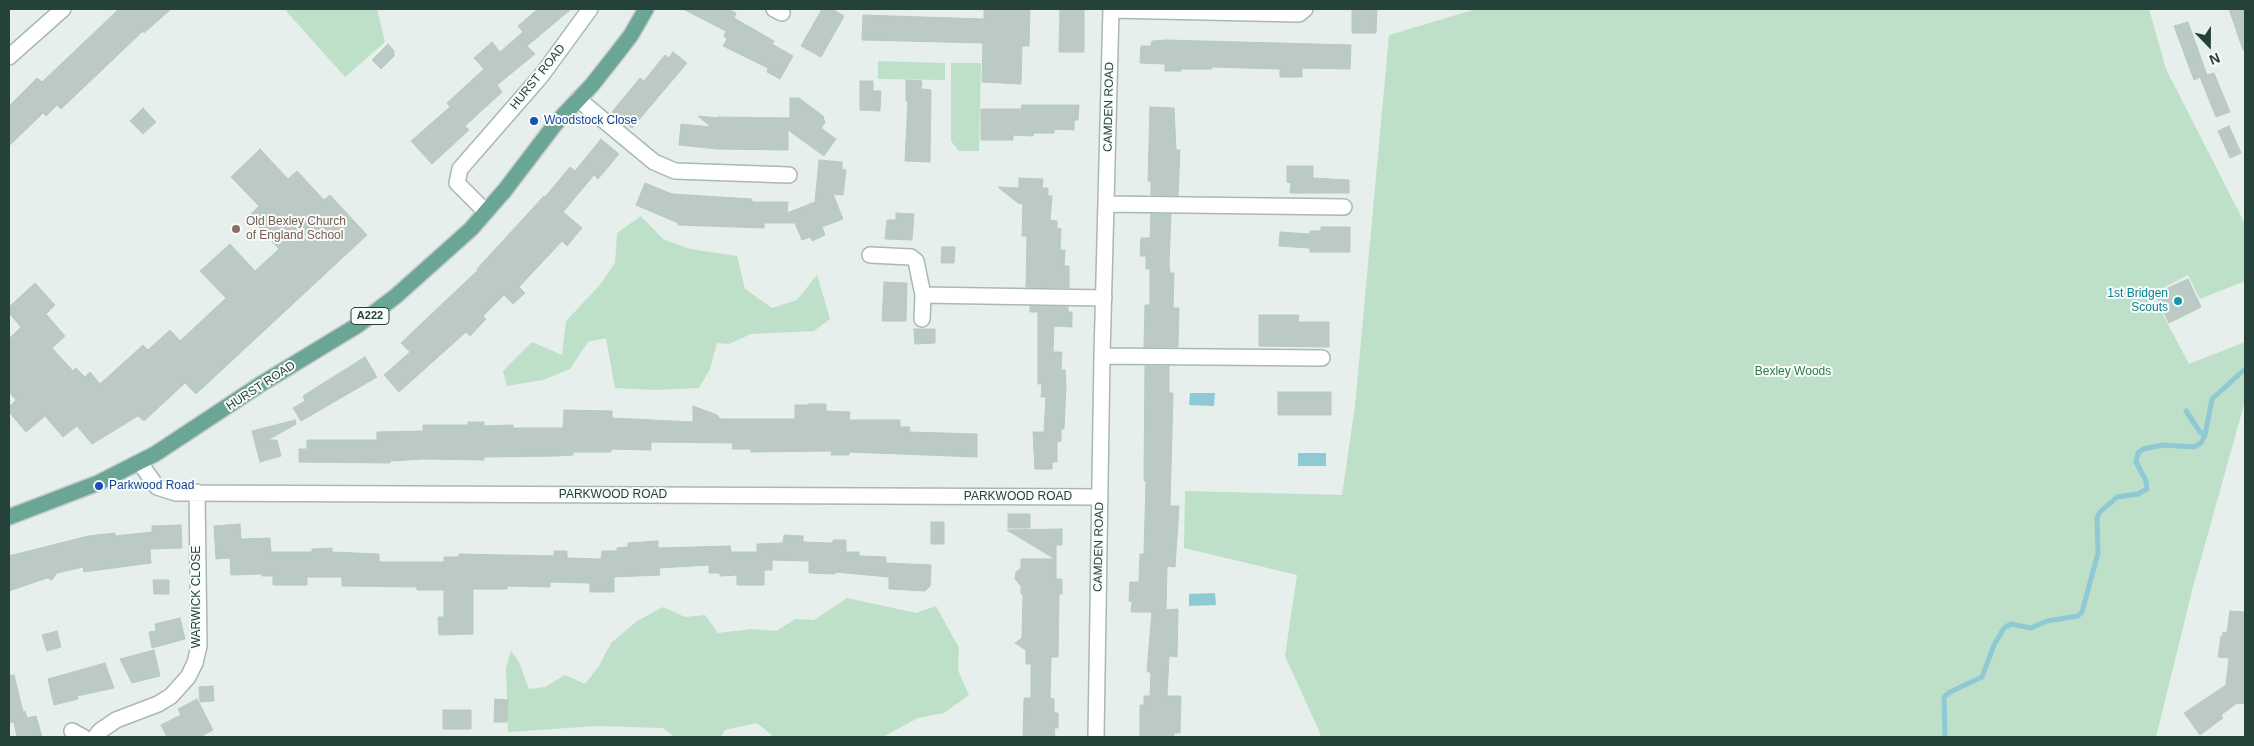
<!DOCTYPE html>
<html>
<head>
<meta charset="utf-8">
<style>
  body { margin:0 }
  #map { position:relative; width:2254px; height:746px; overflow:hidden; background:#e6efeb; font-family:Helvetica,sans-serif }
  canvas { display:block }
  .frame { position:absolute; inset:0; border:10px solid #24423a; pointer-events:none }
  .north { position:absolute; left:2184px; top:20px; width:50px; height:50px; -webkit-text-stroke:4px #f7fbf9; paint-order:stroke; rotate:158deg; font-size:14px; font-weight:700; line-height:20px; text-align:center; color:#24423a }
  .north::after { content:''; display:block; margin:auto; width:18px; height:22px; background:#24423a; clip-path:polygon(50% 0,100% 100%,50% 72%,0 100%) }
</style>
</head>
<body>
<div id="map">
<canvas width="2254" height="746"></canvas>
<div class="frame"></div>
<div class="north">N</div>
</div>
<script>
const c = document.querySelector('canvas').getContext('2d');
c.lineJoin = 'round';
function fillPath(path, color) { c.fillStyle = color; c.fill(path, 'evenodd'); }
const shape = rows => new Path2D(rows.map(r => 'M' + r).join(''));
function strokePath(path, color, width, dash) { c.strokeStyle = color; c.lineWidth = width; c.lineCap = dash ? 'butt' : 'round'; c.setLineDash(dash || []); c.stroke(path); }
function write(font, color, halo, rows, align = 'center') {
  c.font = font + ' Helvetica,sans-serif'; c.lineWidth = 4; c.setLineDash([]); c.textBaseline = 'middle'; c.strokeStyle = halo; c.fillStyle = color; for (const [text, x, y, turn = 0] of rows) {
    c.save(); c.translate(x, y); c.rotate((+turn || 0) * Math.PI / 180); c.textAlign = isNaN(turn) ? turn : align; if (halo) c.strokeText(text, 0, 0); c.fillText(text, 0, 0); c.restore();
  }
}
fillPath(shape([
  [288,9,377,9,385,42,345,77,286,11],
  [1476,9,2149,9,2166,69,2245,224,2245,281,2200,299,2188,275,2152,294,2189,364,2245,342,2245,401,2193,587,2156,737,1320,737,1320,733,1285,656,1297,575,1184,548,1185,491,1342,495,1355,406,1389,35],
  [878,61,945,63,945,80,878,79],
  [951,63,981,63,979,151,959,151,951,141],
  [641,216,663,239,690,249,737,256,745,289,772,308,797,300,817,275,830,319,814,331,751,334,729,344,717,343,710,369,699,388,653,390,615,388,606,338,588,342,570,369,543,380,507,386,503,371,532,342,562,355,566,321,599,286,615,263,617,233],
  [847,598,916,613,936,606,959,648,958,670,969,695,944,713,918,718,883,737,774,737,757,723,725,730,721,737,674,737,663,728,597,726,508,732,506,668,511,651,519,662,529,689,545,687,565,675,585,684,599,666,611,643,637,621,663,607,685,617,705,615,718,633,752,629,776,631,795,619,814,620]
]), '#bfe0c8');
fillPath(shape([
  [1190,393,1215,393,1214,406,1189,405],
  [1298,453,1326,453,1326,466,1298,466],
  [1215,593,1216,605,1189,606,1189,594]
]), '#8ec9d4');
strokePath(shape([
  [2186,411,2200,432,2205,435],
  [1945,737,1944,697,1950,692,1982,677,1994,645,2004,628,2011,624,2031,628,2047,621,2078,616,2082,612,2098,553,2097,518,2099,513,2117,497,2138,494,2147,489,2146,481,2136,462,2138,453,2143,449,2163,445,2194,447,2201,443,2205,435,2212,399,2245,369]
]), '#8ec9d4', 5);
const building = shape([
  [119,9,171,9,144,33,143,31,61,109,57,105,46,116,43,113,9,146,9,106,37,78,42,82,119,9],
  [538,9,571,9,527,46,535,54,497,85,502,92,465,126,469,130,432,164,411,141,450,107,447,103,484,69,474,58,492,42,500,52,523,32,518,26,538,9],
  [683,9,728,9,736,13,734,18,774,41,772,44,793,56,780,79,767,72,768,68,723,46,727,39,724,36,726,31,683,9],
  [822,9,832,9,844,16,821,57,801,46,822,9],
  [984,9,1030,9,1029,46,1022,46,1021,84,982,82,983,43,862,40,863,15,984,19,984,9],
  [1060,9,1084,9,1084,52,1059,52,1060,9],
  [1352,9,1377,9,1376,33,1352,33,1352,9],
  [2229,9,2245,9,2245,50,2243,50,2229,9],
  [2188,22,2207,75,2201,77,2214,73,2230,112,2216,117,2200,77,2194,80,2174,26,2188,22],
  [1166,40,1351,45,1350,69,1302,68,1302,77,1280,77,1280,69,1212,67,1212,69,1181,69,1181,71,1165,71,1165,64,1140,63,1141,46,1151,46,1152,41,1166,40],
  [388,44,394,51,394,56,381,69,372,60,388,44],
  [673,52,687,63,632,128,612,112,640,78,644,81,665,55,669,58,673,52],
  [906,80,922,81,921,89,931,90,930,162,905,161,908,102,906,101,906,80],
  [860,81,873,81,873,91,881,91,880,111,860,110,860,81],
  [790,98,799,98,823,116,825,123,821,128,836,139,824,156,788,130,788,150,717,149,679,145,681,124,711,127,698,116,718,118,718,117,790,118,790,98],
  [1022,105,1079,105,1078,120,1074,120,1074,130,1054,129,1054,133,1034,133,1033,136,1013,135,1013,140,981,140,981,109,1021,109,1022,105],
  [1150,107,1174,108,1176,150,1180,150,1178,196,1151,195,1151,181,1148,181,1150,107],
  [143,108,156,122,143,134,130,121,143,108],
  [2229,126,2241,153,2230,158,2218,131,2229,126],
  [601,139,619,154,598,179,594,175,563,212,582,228,567,246,562,241,519,287,525,293,513,304,504,295,483,316,486,319,470,336,466,332,399,392,384,375,410,352,401,343,478,270,477,269,544,196,545,197,570,167,575,171,601,139],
  [260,149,288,179,297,171,324,200,330,195,367,235,196,394,185,383,144,421,138,416,92,444,77,426,63,437,45,416,26,432,9,412,9,407,16,400,9,392,9,339,21,327,9,313,9,307,35,283,55,305,46,314,65,336,52,348,73,371,76,368,85,377,90,372,100,384,143,345,148,350,170,330,180,341,226,298,200,271,230,244,255,271,279,249,249,216,259,206,231,177,260,149],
  [819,160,842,162,842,169,846,170,843,195,833,194,843,219,822,227,825,235,812,241,810,237,802,240,795,223,764,223,764,228,678,225,678,223,636,205,645,183,672,194,752,199,752,202,788,202,787,213,815,202,819,160],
  [1287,166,1313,166,1313,178,1349,180,1349,193,1290,193,1291,183,1287,182,1287,166],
  [1019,178,1043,179,1042,188,1048,188,1048,196,1052,196,1050,220,1057,221,1057,228,1061,229,1060,250,1065,250,1064,266,1069,266,1069,288,1026,287,1027,236,1022,236,1023,204,1018,203,998,187,1019,188,1019,178],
  [896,213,914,214,912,240,885,239,887,220,896,220,896,213],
  [1151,214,1171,214,1169,264,1170,273,1174,273,1173,308,1179,308,1178,347,1144,347,1145,305,1150,305,1150,269,1146,269,1146,256,1140,256,1141,238,1150,238,1151,214],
  [1321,227,1350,227,1350,252,1310,252,1310,248,1279,246,1280,232,1310,234,1310,231,1321,231,1321,227],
  [942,247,955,247,954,263,941,263,942,247],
  [2188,279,2201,307,2169,323,2155,294,2188,279],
  [884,282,907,283,906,321,882,321,884,282],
  [1030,306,1068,307,1068,312,1072,312,1072,327,1054,326,1053,352,1062,352,1061,370,1065,370,1066,385,1064,429,1061,429,1061,441,1057,442,1057,462,1052,462,1052,469,1035,469,1033,432,1044,432,1046,397,1041,397,1042,384,1038,384,1038,312,1030,312,1030,306],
  [1259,315,1299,315,1298,322,1329,322,1329,347,1259,346,1259,315],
  [914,329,935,329,935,343,915,344,914,329],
  [365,357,377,377,301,421,293,408,305,401,303,396,365,357],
  [1145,366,1169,366,1169,393,1173,393,1170,506,1179,506,1175,567,1167,566,1166,610,1178,609,1177,657,1169,656,1167,696,1181,696,1180,733,1174,733,1174,737,1140,737,1140,705,1144,705,1144,696,1150,696,1151,673,1147,671,1152,612,1131,612,1132,601,1129,601,1130,582,1139,582,1140,554,1144,554,1146,481,1144,481,1145,366],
  [1278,392,1331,392,1331,415,1278,415,1278,392],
  [809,404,826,404,826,411,850,412,849,420,900,420,900,427,910,427,909,432,977,434,977,457,849,452,849,455,831,455,832,451,751,452,751,449,732,449,733,443,651,442,651,450,611,449,611,452,573,452,573,455,557,456,484,457,484,460,424,459,390,461,390,463,299,462,299,449,307,449,307,440,377,440,377,432,423,431,423,425,468,425,468,422,484,422,484,426,513,425,513,428,563,428,564,410,612,411,612,418,693,422,693,406,717,415,720,419,795,419,795,405,809,405,809,404],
  [295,420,296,424,268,440,277,440,281,456,260,462,252,431,295,420],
  [1008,514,1030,514,1030,528,1008,528,1008,514],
  [931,522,944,522,944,544,931,544,931,522],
  [240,524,241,539,270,538,271,552,312,552,312,549,332,548,332,552,379,554,379,562,444,562,444,557,459,557,459,554,554,556,554,551,567,551,567,558,601,559,602,551,617,551,617,548,628,547,628,543,658,541,658,548,730,546,731,552,757,552,757,544,783,543,784,535,803,536,803,542,833,543,833,540,846,540,846,552,859,552,859,556,886,557,886,563,931,565,930,586,925,591,889,589,889,577,835,572,835,574,809,573,809,561,772,560,772,570,764,570,764,585,737,585,737,575,720,576,720,573,709,573,709,565,659,568,660,575,614,577,614,592,590,592,590,583,550,582,550,587,507,586,507,589,473,589,473,634,439,635,438,617,444,617,444,590,417,590,417,587,342,586,342,577,307,577,307,585,273,585,273,576,262,576,261,574,231,575,230,558,216,559,214,526,240,524],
  [181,525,182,548,150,549,151,563,84,572,83,567,57,573,52,580,47,578,9,591,9,556,88,536,115,533,115,536,152,532,152,526,181,525],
  [1062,529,1062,545,1056,545,1056,579,1062,579,1062,594,1059,594,1058,657,1051,657,1050,698,1054,699,1054,713,1058,713,1058,728,1054,728,1055,737,1023,737,1024,698,1031,698,1031,664,1026,664,1026,650,1015,643,1022,638,1023,594,1021,594,1021,586,1015,579,1016,572,1021,568,1021,559,1055,559,1007,530,1062,529],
  [153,580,169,580,169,594,154,594,153,580],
  [2230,611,2245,612,2245,704,2237,703,2221,715,2223,718,2200,735,2184,713,2226,685,2229,658,2218,657,2221,636,2223,636,2223,632,2227,633,2230,611],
  [180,618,185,639,152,648,149,632,156,631,155,624,180,618],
  [57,631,61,647,47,651,42,635,57,631],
  [154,650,160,676,132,683,120,659,154,650],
  [105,663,114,688,77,696,78,699,54,705,48,679,105,663],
  [14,675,23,712,25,711,27,718,36,716,42,737,17,737,14,722,9,723,9,676,14,675],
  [213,686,214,701,200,702,199,687,213,686],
  [197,699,213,730,200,737,167,737,161,725,181,715,178,709,197,699],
  [495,699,508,700,507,722,494,722,495,699],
  [443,710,471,710,471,729,443,729,443,710]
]);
fillPath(building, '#bbcac4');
strokePath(building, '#b8c9c2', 1);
const minor = shape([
  [774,9,782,13],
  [1111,10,1299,14,1305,9],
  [9,57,63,9],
  [578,99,654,162,675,171,789,175],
  [1107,204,1344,207],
  [486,212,457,183,460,169,541,76,590,9],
  [870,255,911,257,916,261,923,295],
  [922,319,923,295,1104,298],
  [1102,356,1322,358],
  [140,463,157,487,176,493,1100,497],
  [72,731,83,737],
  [95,737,100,731,116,720,158,704,171,696,188,677,195,663,199,646,197,492],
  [1096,737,1102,356,1111,9]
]);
const major = shape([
  [9,517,98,483,155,454,261,384,358,325,396,296,471,229,505,190,556,123,592,85,618,52,631,35,646,9]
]);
strokePath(minor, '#a8b8b2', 18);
strokePath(major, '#c2cac8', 18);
strokePath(minor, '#fff', 15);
strokePath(major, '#6aa596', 15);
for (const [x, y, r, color] of [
  [534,121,5,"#1a4fb4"],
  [236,229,5,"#8d6e63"],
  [2178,301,5,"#0f9aa8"],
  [99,486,5,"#1a4fb4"]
]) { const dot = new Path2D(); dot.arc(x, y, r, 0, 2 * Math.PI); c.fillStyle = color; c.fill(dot); strokePath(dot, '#f7fbf9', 2); }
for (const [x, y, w] of [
  [370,316,38]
]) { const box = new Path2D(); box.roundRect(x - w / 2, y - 8.5, w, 17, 4); c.fillStyle = '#f7fbf9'; c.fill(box); strokePath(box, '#24423a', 1); }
write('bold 11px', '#24423a', null, [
  ["A222",370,316]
]);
write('12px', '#24423a', '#f7fbf9', [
  ["HURST ROAD",538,77,-51],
  ["CAMDEN ROAD",1109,107,-89],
  ["HURST ROAD",261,386,-33],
  ["PARKWOOD ROAD",613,495],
  ["PARKWOOD ROAD",1018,497],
  ["CAMDEN ROAD",1099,547,-89],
  ["WARWICK CLOSE",197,597,-90]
]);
write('12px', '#164399', '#f7fbf9', [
  ["Woodstock Close",544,121],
  ["Parkwood Road",109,486]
], 'left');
write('12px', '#785e54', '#f7fbf9', [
  ["Old Bexley Church",246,222],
  ["of England School",246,236]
], 'left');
write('12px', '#0d838f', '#f7fbf9', [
  ["1st Bridgen",2168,294],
  ["Scouts",2168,308]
], 'right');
write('12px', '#2d7a4b', '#f7fbf9', [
  ["Bexley Woods",1793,372]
]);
</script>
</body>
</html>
